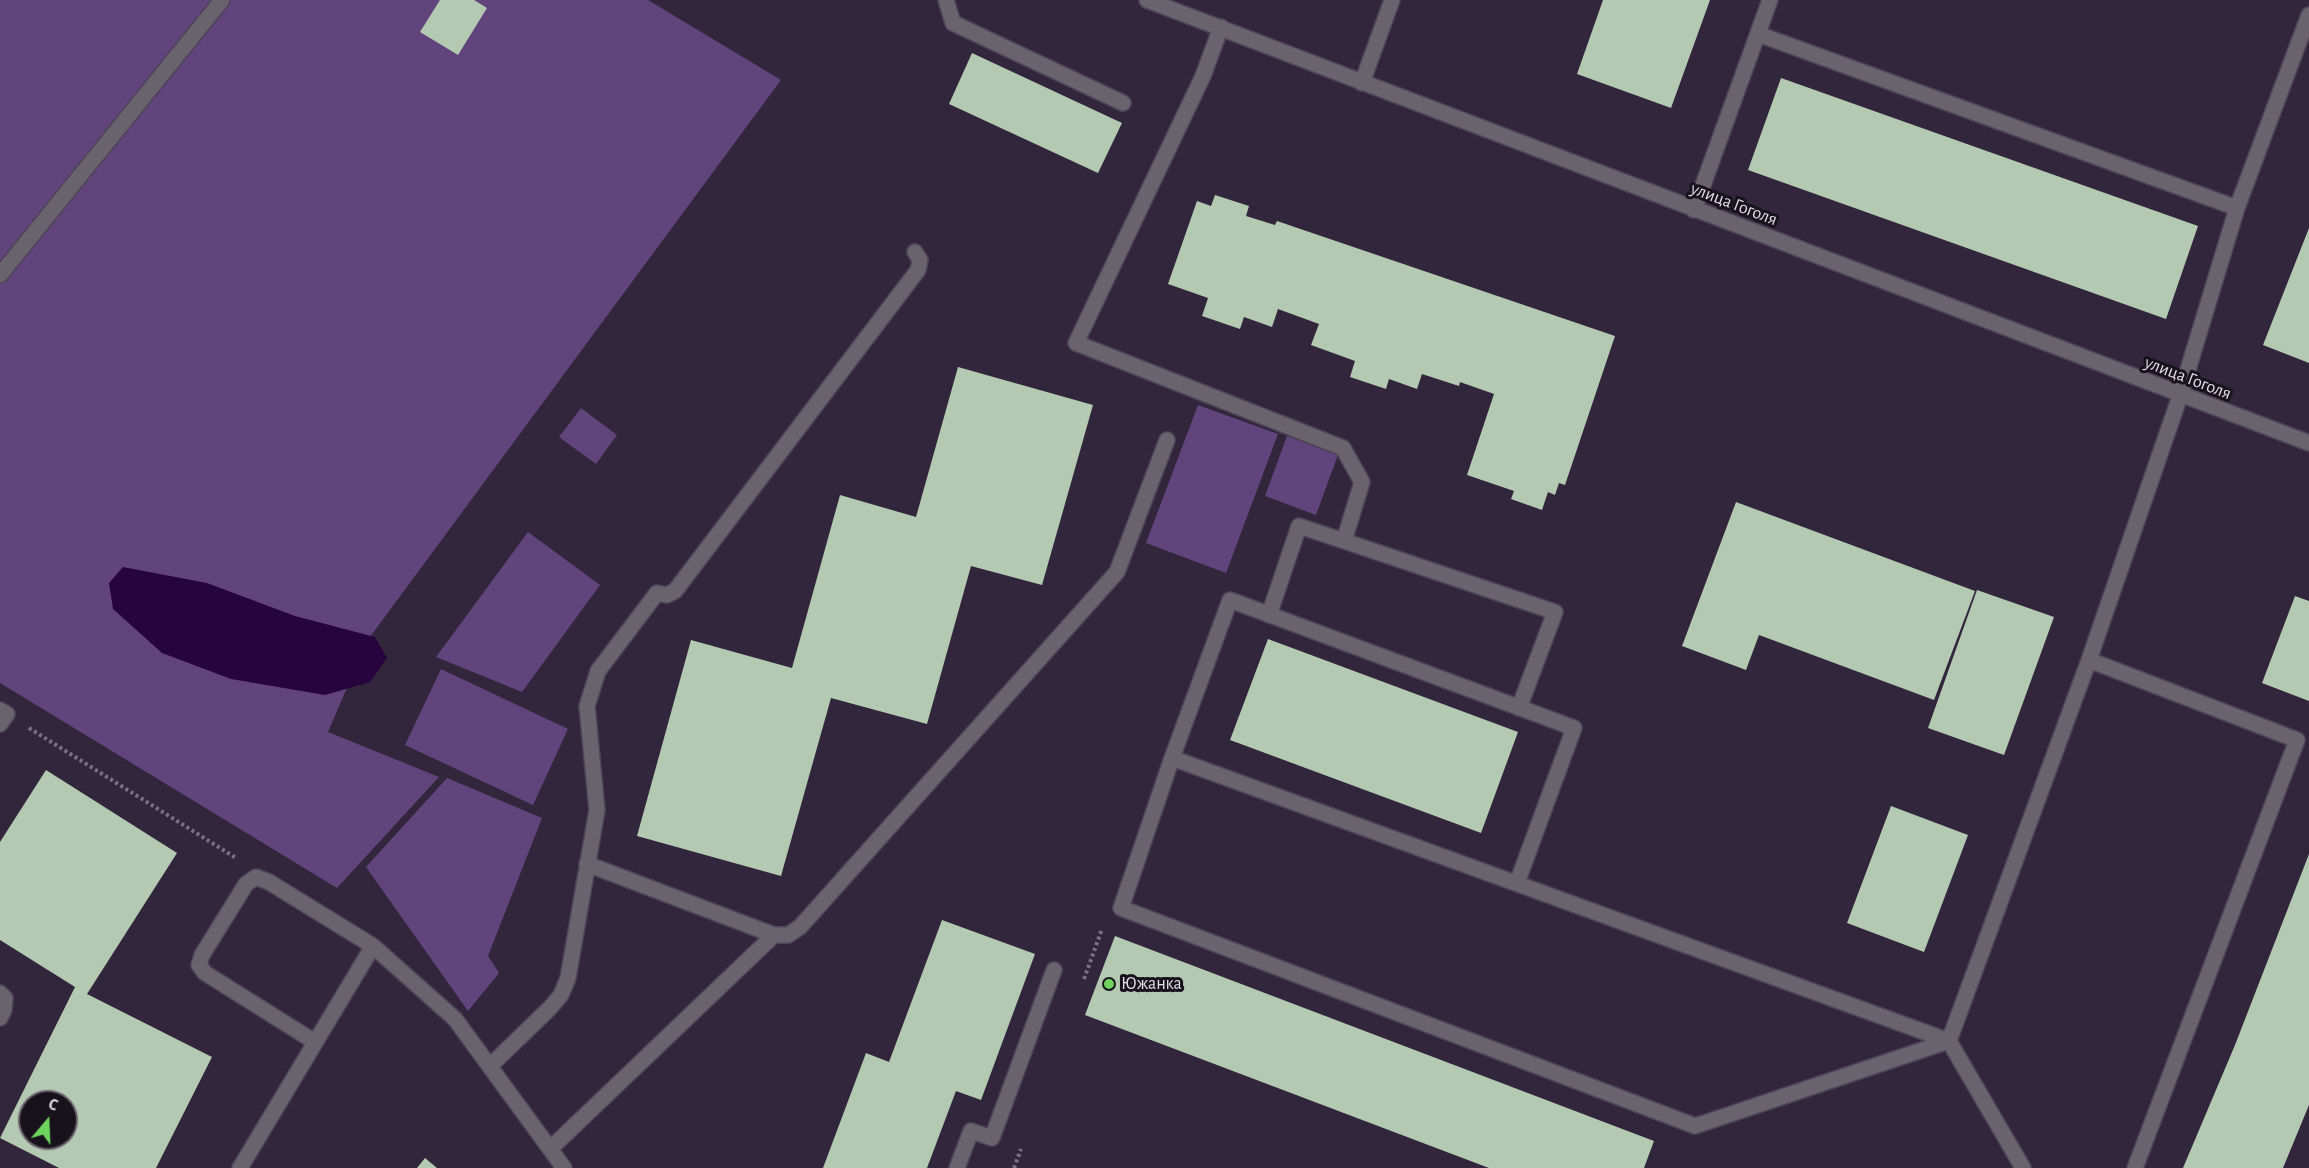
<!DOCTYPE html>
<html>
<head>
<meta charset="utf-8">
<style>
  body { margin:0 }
  #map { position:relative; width:2309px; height:1168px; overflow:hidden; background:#32263c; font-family:"Alegreya Sans",sans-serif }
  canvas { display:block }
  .north { position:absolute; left:18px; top:1090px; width:60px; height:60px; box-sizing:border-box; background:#17121b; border:2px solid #68626d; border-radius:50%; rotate:19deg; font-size:16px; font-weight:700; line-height:24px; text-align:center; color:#e1dae8 }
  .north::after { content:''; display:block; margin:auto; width:21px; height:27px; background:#6fd360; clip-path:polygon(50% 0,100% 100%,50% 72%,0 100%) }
</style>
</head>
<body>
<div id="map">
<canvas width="2309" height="1168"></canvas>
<div class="north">С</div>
</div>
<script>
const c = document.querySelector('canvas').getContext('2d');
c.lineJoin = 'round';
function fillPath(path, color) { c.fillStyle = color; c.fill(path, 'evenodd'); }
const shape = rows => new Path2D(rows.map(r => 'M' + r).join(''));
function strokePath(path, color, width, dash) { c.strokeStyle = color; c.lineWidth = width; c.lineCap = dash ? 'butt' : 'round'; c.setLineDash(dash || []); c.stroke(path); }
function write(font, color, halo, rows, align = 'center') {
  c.font = font + ' "Alegreya Sans",sans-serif'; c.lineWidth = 6; c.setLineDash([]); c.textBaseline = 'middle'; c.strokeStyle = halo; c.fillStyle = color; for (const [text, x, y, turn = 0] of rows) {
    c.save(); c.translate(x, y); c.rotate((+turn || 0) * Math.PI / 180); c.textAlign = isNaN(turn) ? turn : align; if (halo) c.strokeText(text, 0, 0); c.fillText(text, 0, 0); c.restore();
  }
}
fillPath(shape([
  [0,0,648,0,781,80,367,641,328,732,439,777,337,888,0,683],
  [1198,405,1278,434,1226,573,1146,543],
  [581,408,617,435,596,464,559,437],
  [1287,436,1338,455,1316,515,1265,496],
  [528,532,600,585,522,692,436,657],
  [441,669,568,729,533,805,405,745],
  [447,778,542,818,488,956,499,973,468,1011,366,867]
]), '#62447c');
fillPath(shape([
  [123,567,207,583,295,616,375,637,387,658,370,682,325,695,231,679,162,653,113,609,109,583]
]), '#27043d');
fillPath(shape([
  [440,0,474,0,487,8,458,55,420,32],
  [1603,0,1710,0,1671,108,1577,74],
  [972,53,1122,123,1098,173,949,104],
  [1781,78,2198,226,2166,319,1748,170],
  [1215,195,1249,206,1246,216,1275,225,1277,221,1615,336,1565,485,1559,483,1555,495,1548,492,1542,510,1511,499,1514,491,1467,475,1494,394,1460,382,1459,386,1422,374,1417,389,1389,379,1386,389,1350,377,1355,361,1311,345,1319,324,1278,309,1272,327,1244,317,1240,329,1202,316,1208,298,1168,284,1197,201,1211,206],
  [2309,228,2309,363,2263,345],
  [958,367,1093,405,1042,585,971,566,927,724,831,698,781,876,637,836,691,640,792,668,840,495,916,517],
  [1736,502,1975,591,1934,700,1759,635,1746,670,1682,646],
  [1977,590,2054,617,2004,755,1928,728],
  [2295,596,2309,601,2309,701,2262,683],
  [1268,639,1518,732,1481,833,1230,740],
  [46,770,177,853,87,994,212,1057,156,1168,59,1168,0,1138,75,987,0,940,0,842],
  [30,1102,66,1102,66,1138,30,1138],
  [1891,806,1968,835,1924,952,1847,923],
  [2309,854,2309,1105,2283,1168,2183,1168,2235,1045],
  [942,920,1035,954,981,1100,956,1091,927,1168,823,1168,866,1053,889,1062],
  [1115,936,1654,1141,1644,1168,1489,1168,1085,1015],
  [425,1158,437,1168,417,1168]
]), '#b4c9b1');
const service = shape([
  [946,0,953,23,1123,103],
  [1221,27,1203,76,1076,343,1343,448,1362,482,1344,541,1555,612,1519,708],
  [1758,34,2237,208,2180,396,2089,660,2297,740,2135,1168],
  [1362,83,1392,0],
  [2237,208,2309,15],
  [1694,210,1770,0],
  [0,275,222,0],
  [1269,615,1299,526,1344,541],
  [0,710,7,714,0,724],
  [1172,758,1121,908,1695,1126,1949,1041,2023,1168],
  [587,864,774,935,788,935,800,927,1117,572,1167,440],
  [1517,883,1574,728,1230,600,1172,758,1949,1041,2089,660],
  [0,993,5,998,4,1010,0,1018],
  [315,1042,205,973,199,965,202,955,246,884,256,877,269,882,373,946,455,1019,564,1168],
  [490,1066,550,1008,561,995,568,978,597,810,587,706,598,671,657,593,667,595,675,591,918,270,920,260,915,252],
  [550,1149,774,935],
  [240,1168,373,946],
  [957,1168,971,1131,992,1138,1054,970]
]);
const minor = shape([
  [1147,0,2309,443]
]);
strokePath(service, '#4e4358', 18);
strokePath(minor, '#4e4358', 18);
strokePath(shape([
  [29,728,236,858],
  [1084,979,1102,929],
  [1014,1168,1021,1149]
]), '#7b7183', 4, [3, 3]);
strokePath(service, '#69636e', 15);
strokePath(minor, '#69636e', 15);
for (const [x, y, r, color] of [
  [1109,984,6,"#6fd360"]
]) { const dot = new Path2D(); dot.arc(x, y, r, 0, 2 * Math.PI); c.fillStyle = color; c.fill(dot); strokePath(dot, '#17121b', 2); }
write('18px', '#e1dae8', '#17121b', [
  ["улица Гоголя",1734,204,21],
  ["улица Гоголя",2188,378,21]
]);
write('18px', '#e1dae8', '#17121b', [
  ["Южанка",1121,984]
], 'left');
</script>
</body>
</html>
